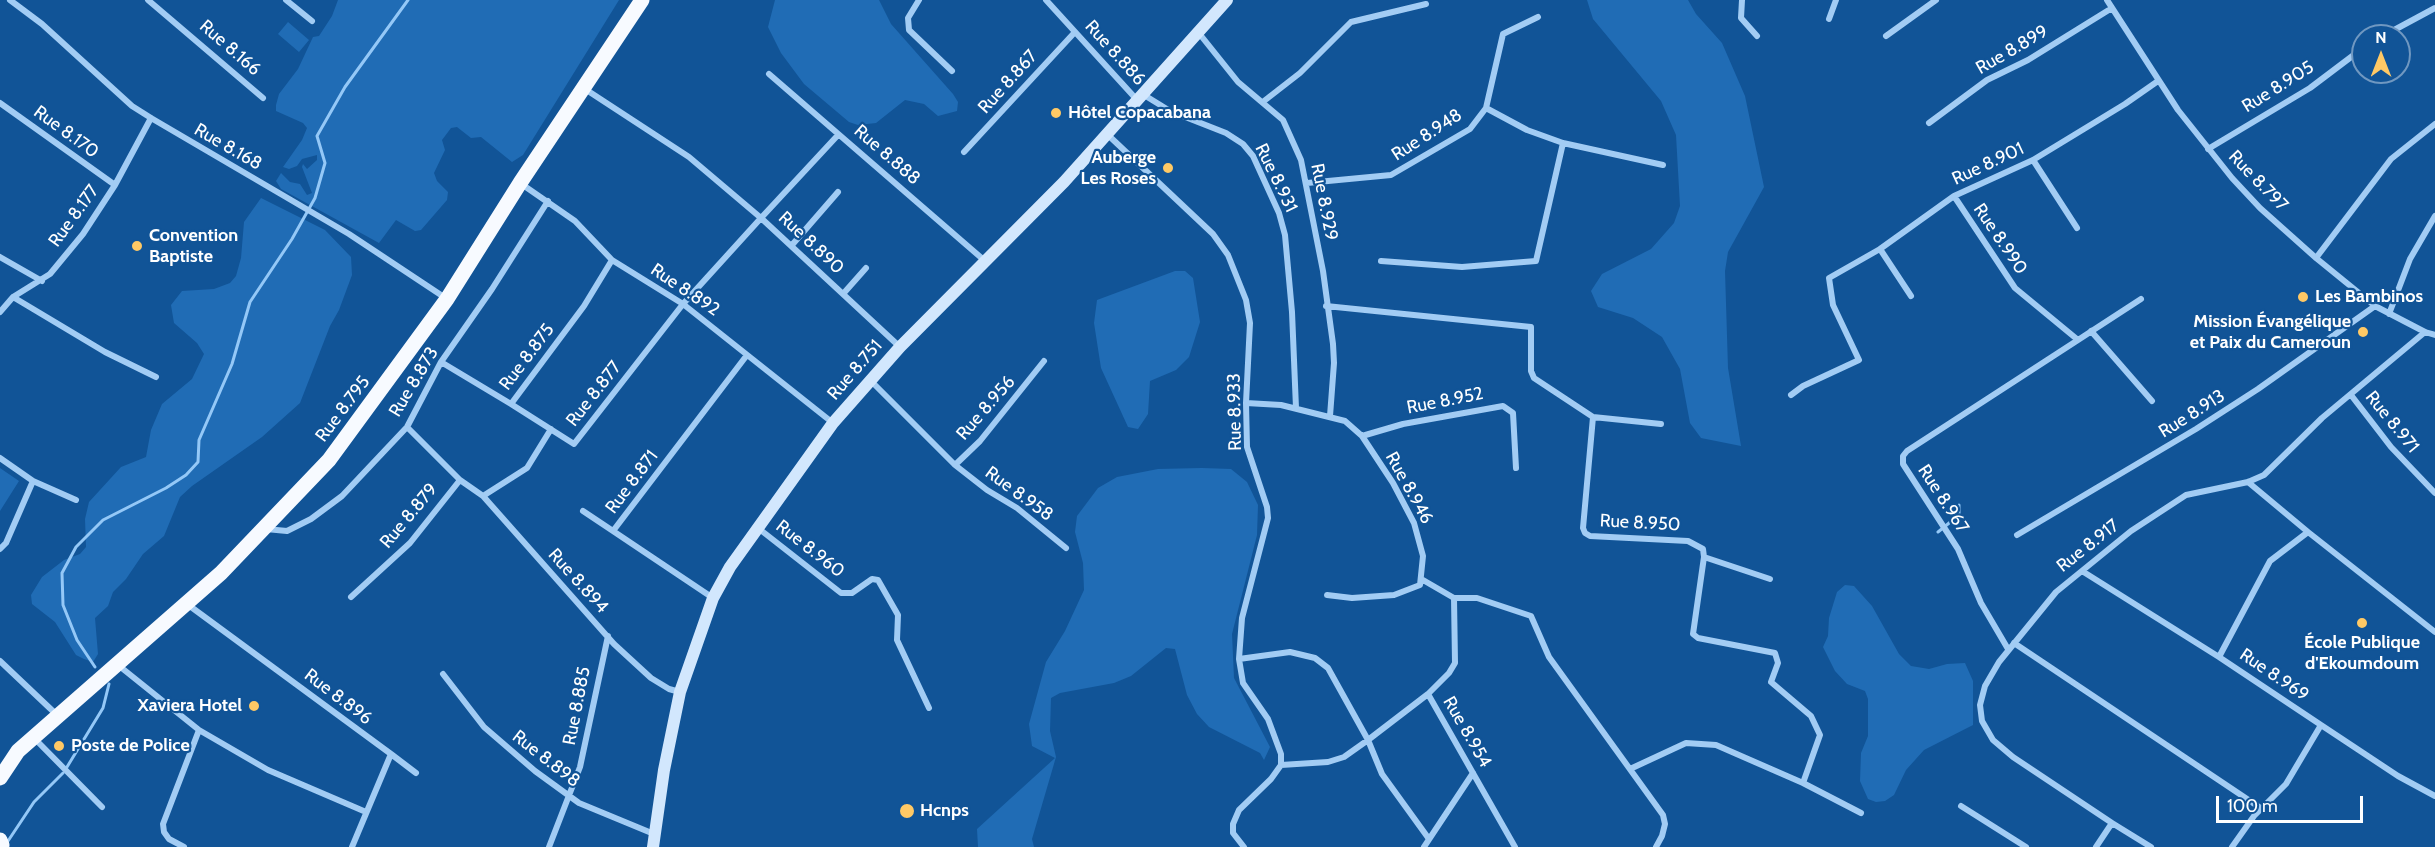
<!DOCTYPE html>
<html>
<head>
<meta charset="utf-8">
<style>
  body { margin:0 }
  #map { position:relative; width:2435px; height:847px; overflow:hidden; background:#115497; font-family:Cabin,sans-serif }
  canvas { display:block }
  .north { position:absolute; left:2351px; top:24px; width:60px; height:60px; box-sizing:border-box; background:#115497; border:2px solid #7098c1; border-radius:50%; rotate:0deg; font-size:16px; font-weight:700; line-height:24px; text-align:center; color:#fff }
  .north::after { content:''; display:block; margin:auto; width:21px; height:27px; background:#ffc965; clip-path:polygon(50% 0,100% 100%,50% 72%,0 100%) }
  .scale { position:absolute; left:2216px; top:796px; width:147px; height:27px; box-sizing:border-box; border:3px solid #fff; border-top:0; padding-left:8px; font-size:18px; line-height:21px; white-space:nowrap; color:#fff; -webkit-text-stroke:4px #115497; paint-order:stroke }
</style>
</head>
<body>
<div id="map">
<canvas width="2435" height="847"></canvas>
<div class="north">N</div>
<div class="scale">100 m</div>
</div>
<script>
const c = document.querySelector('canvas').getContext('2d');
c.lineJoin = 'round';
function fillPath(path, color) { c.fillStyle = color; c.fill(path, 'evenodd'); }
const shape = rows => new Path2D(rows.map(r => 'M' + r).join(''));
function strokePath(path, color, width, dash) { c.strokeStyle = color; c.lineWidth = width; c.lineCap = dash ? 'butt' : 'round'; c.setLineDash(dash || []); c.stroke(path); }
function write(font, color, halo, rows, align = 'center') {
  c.font = font + ' Cabin,sans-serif'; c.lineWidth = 4.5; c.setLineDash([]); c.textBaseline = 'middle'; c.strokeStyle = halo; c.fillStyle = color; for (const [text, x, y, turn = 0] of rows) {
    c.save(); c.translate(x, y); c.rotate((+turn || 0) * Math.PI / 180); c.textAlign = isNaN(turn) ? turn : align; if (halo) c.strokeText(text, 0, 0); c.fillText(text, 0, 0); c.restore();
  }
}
fillPath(shape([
  [338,0,619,0,523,155,512,162,481,137,471,138,457,127,451,128,442,140,445,150,434,173,437,181,448,192,447,200,421,230,415,231,396,220,379,243,281,189,276,181,281,173,290,182,300,184,307,195,312,193,302,167,303,164,307,169,317,160,317,155,302,159,297,166,289,169,283,167,302,140,307,128,303,123,276,111,276,105,279,94,298,69,313,37,319,36,332,16],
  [775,0,879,0,891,24,953,94,958,102,957,111,938,116,924,104,905,100,876,123,858,125,849,122,804,84,781,53,768,27],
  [1587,0,1688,0,1696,14,1722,43,1745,96,1764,187,1728,252,1725,271,1728,368,1741,446,1701,438,1690,423,1680,369,1662,337,1633,318,1598,307,1591,291,1602,274,1651,249,1674,223,1680,206,1676,135,1661,101,1593,19],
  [288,22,309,40,299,52,278,34],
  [261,198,325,230,351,257,352,275,339,310,330,326,300,403,262,437,192,486,180,497,164,536,143,554,126,579,113,592,108,606,95,618,98,654,93,662,84,659,76,655,55,622,32,604,31,595,42,577,64,560,80,554,86,547,85,519,89,502,121,467,146,457,151,430,162,404,192,379,204,354,197,343,174,323,171,305,182,291,214,289,230,283,236,276,241,258,244,222],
  [1175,271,1185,271,1193,278,1200,322,1189,357,1176,370,1150,381,1148,414,1138,429,1128,427,1101,368,1094,323,1097,300],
  [0,468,19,481,0,511],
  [1202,468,1231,469,1247,482,1258,505,1257,535,1232,634,1234,678,1270,747,1264,760,1260,753,1209,727,1197,714,1187,695,1175,649,1166,648,1131,676,1114,683,1060,693,1051,698,1050,731,1056,757,1032,839,1034,847,978,847,977,829,1055,758,1032,746,1029,724,1046,662,1065,631,1084,590,1083,563,1075,532,1077,516,1098,488,1117,477,1158,469],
  [1845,585,1854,586,1872,606,1899,654,1911,666,1929,669,1947,664,1965,663,1973,681,1973,725,1924,750,1906,770,1894,795,1885,801,1876,802,1868,799,1860,781,1861,753,1868,736,1868,699,1865,691,1847,684,1835,671,1823,647,1828,636,1829,618,1837,592]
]), '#206cb5');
strokePath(shape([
  [1938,532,1959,515,1959,505],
  [95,667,77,640,63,605,62,573,76,547,103,520,166,488,186,475,198,462,199,440,232,364,250,302,292,239,315,198,325,163,317,136,345,87,408,0],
  [67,767,103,708,109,684],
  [8,841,34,802,63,773]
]), '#94c8f7', 3);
strokePath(shape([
  [10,0,42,24,132,106,151,118,349,234,447,299],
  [148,0,263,98],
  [286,0,312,21],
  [919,0,908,18,909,30,952,71],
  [1046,0,1138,101],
  [1742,0,1741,18,1757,36],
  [2107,0,2178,110,2232,178,2260,208,2316,258,2375,306,2425,332,2435,335],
  [1829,19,1836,0],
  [1198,32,1238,82,1283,120,1301,160,1323,271,1333,344,1334,363,1330,416],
  [1886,36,1936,0],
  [2383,36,2435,8],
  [769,74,985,261],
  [585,89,689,157,761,218,838,135],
  [1144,95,1170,111,1226,133,1243,144,1253,156,1279,213,1285,235,1292,312,1296,408],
  [1264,101,1300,73,1351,22,1426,4],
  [0,103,115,185],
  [1486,108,1527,130,1563,143,1663,165],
  [1929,123,1987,80,2028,60,2112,8],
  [1108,135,1213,234,1228,255,1246,300,1250,323,1246,403,1247,447,1267,507,1268,518,1242,618,1239,659,1243,683,1268,719,1281,754,1281,765,1271,779,1239,810,1233,824,1233,833,1244,847],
  [2208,149,2310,88,2363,48],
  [964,152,1075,32],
  [2033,160,2077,228],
  [520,183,575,221,612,260,683,304,833,423],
  [1307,183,1391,175,1470,129,1486,108,1503,34,1538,17],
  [1954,196,2015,288,2078,340,2141,299],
  [792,245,838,192],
  [0,257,42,281],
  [2316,258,2391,159,2435,124],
  [1381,261,1462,267,1536,261,1563,143],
  [843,294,866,268],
  [1911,296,1880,249,1954,196,2033,160,2125,104,2158,81],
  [13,297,105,352,156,377],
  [1326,306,1531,327,1531,371,1534,378,1593,417,1583,528,1585,533,1590,536,1688,541,1703,549,1704,557,1693,634,1698,638,1775,653,1778,663,1771,682,1811,716,1820,735,1803,783],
  [0,312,13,297,50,274,83,234,115,185,151,118],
  [2389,314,2410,259,2435,216],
  [2091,331,2152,401],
  [441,362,511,404,584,306,612,260],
  [871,381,955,465,980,441,1044,361],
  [1791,395,1803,386,1859,360,1833,305,1829,278,1880,249],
  [2351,395,2391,447,2435,493],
  [1246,403,1281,405,1345,421,1362,436,1393,483,1414,523,1423,556,1420,585,1394,595,1352,598,1327,595],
  [511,404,574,444,683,304,761,218,900,347],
  [1593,417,1661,424],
  [1362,436,1403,424,1503,406,1513,413,1516,468],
  [0,458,33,481,6,543,0,549],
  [955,465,987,490,1017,508,1066,548],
  [460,480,483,496,614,644,651,678,669,689,680,692],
  [33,481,76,500],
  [483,496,527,468,551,429],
  [583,511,613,531],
  [758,528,841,593,852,593,872,579,878,580,898,615,897,640,929,708],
  [266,529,287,531,311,519,342,496,407,427,441,362,492,289,548,201],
  [2308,532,2435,632],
  [2017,535,2196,429,2258,389,2375,306],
  [1704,557,1770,579],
  [2082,571,2219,657],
  [1423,580,1454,598,1477,598,1531,616,1549,657,1663,815,1665,824,1662,836,1656,847],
  [351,597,410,543,460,480,407,427],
  [713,598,613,531,747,355],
  [187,604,391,754,352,847],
  [2014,643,2262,809],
  [2008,649,1981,603,1958,549,1903,464,1903,456,1907,451,2078,340],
  [1239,659,1290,652,1315,658,1328,668,1368,740,1428,694,1515,847],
  [0,661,57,715],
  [118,665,199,730,268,770,366,812],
  [443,674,484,727,535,771,579,803,654,834],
  [1428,694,1449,673,1455,663,1454,598],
  [2321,725,2398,776,2435,796],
  [34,738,102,807],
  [391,754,416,773],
  [1281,765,1328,762,1344,757,1368,740,1382,774,1429,839],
  [1630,769,1686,743,1716,745,1803,783,1861,813],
  [1961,806,2026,847],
  [2112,823,2151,847],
  [184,847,169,839,164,832,163,824,199,730],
  [549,847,580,767,608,636],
  [1424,847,1473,773],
  [2096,847,2112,823,2013,757,1993,740,1982,721,1980,705,1985,686,1999,662,2056,592,2131,531,2186,495,2248,482,2264,475,2322,418,2425,332],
  [2232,847,2254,816,2286,784,2321,725,2219,657,2270,561,2308,532,2248,482]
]), '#a2ccf4', 6);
strokePath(shape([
  [653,847,664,770,680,692,713,598,730,567,833,423,900,347,1064,182,1227,0]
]), '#d2e7fd', 12);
strokePath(shape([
  [0,778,18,751,221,573,329,460,447,299,520,183,642,0],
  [0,840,2,845]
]), '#f7faff', 15);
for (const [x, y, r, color] of [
  [1056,113,6,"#ffc965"],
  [1168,168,6,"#ffc965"],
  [137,246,6,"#ffc965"],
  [2303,297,6,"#ffc965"],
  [2363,332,6,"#ffc965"],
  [2362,623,6,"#ffc965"],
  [254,706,6,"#ffc965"],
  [59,746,6,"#ffc965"],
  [907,811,8,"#ffc965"]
]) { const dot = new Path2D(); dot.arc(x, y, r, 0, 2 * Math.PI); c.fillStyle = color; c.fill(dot); strokePath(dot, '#115497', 2); }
write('18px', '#fff', '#115497', [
  ["Rue 8.166",230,48,41],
  ["Rue 8.899",2012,50,-30],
  ["Rue 8.886",1115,53,48],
  ["Rue 8.867",1008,82,-48],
  ["Rue 8.905",2278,87,-32],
  ["Rue 8.170",66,132,36],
  ["Rue 8.948",1427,135,-33],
  ["Rue 8.168",228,147,30],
  ["Rue 8.888",887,155,41],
  ["Rue 8.901",1988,164,-25],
  ["Rue 8.931",1276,178,64],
  ["Rue 8.797",2258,181,46],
  ["Rue 8.929",1324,202,79],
  ["Rue 8.177",74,216,-54],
  ["Rue 8.990",2000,239,56],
  ["Rue 8.890",811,243,43],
  ["Rue 8.892",685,290,34],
  ["Rue 8.875",527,357,-53],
  ["Rue 8.751",855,370,-49],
  ["Rue 8.873",414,382,-59],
  ["Rue 8.877",594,394,-52],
  ["Rue 8.952",1445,401,-11],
  ["Rue 8.956",986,408,-49],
  ["Rue 8.795",343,409,-53],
  ["Rue 8.933",1235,412,-91],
  ["Rue 8.913",2192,414,-32],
  ["Rue 8.971",2392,422,51],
  ["Rue 8.871",632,482,-53],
  ["Rue 8.946",1409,488,61],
  ["Rue 8.958",1019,494,36],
  ["Rue 8.967",1943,499,57],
  ["Rue 8.879",409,516,-50],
  ["Rue 8.950",1640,523,3],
  ["Rue 8.917",2088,546,-38],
  ["Rue 8.960",810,549,38],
  ["Rue 8.894",578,581,48],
  ["Rue 8.969",2274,675,34],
  ["Rue 8.896",338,697,37],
  ["Rue 8.885",577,706,-79],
  ["Rue 8.954",1467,732,60],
  ["Rue 8.898",546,759,38]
]);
write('bold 18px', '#fff', '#115497', [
  ["Hôtel Copacabana",1068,113],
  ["Auberge",1156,158,"right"],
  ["Les Roses",1156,179,"right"],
  ["Convention",149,236],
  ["Baptiste",149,257],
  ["Les Bambinos",2315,297],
  ["Mission Évangélique",2351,322,"right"],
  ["et Paix du Cameroun",2351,343,"right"],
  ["École Publique",2362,643,"center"],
  ["d'Ekoumdoum",2362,664,"center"],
  ["Xaviera Hotel",242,706,"right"],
  ["Poste de Police",71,746],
  ["Hcnps",920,811]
], 'left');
</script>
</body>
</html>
